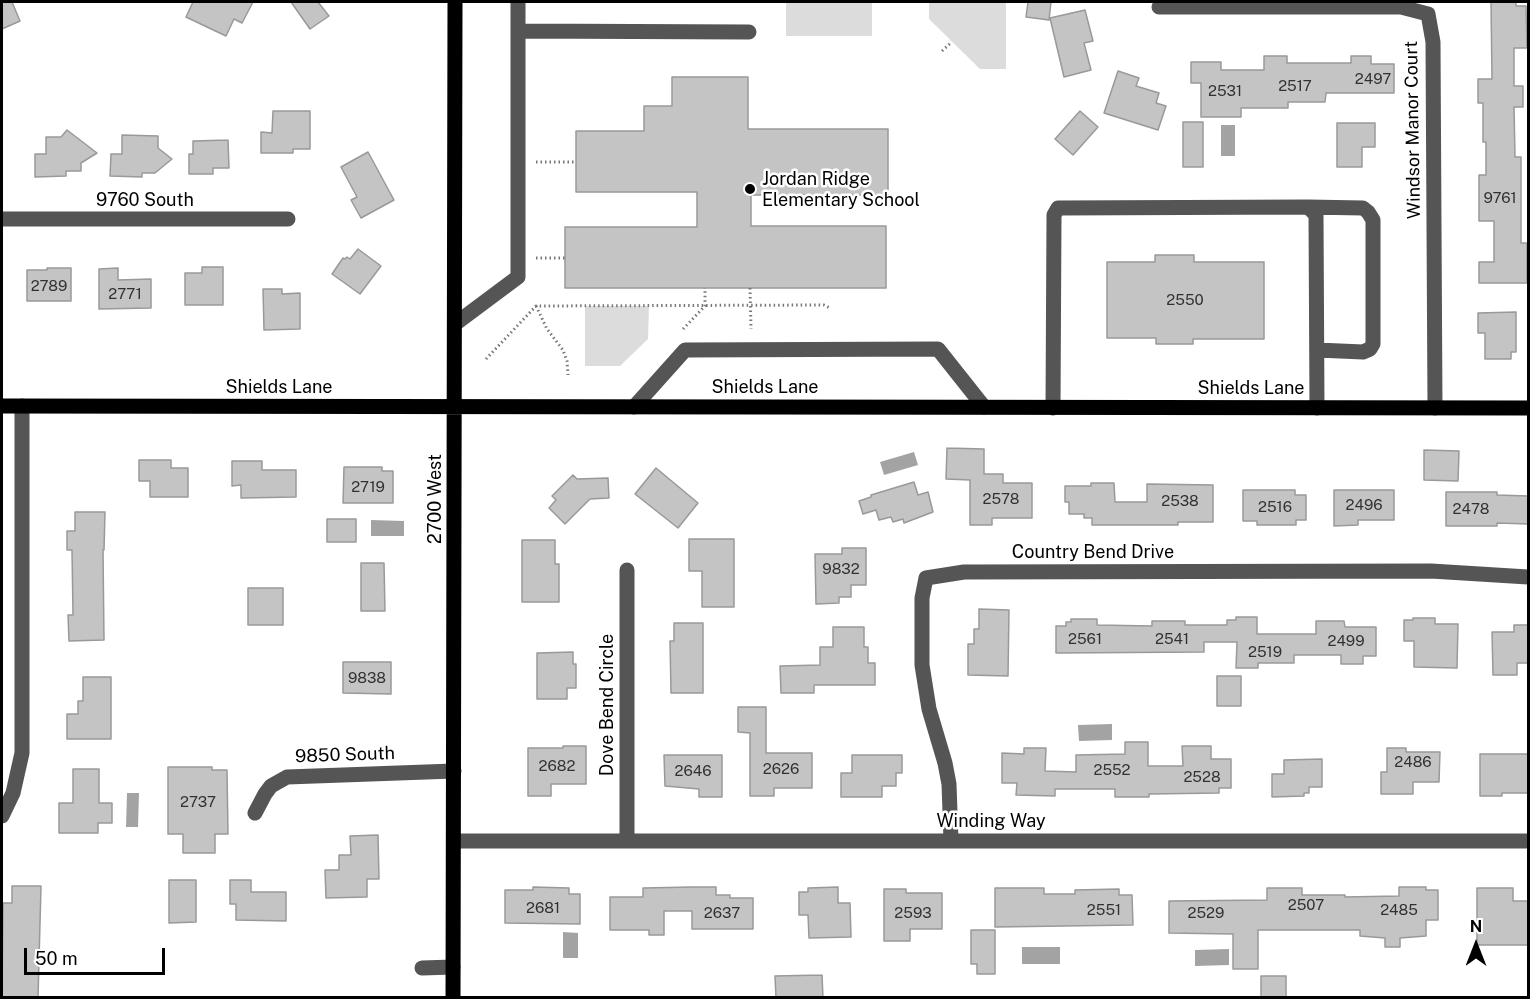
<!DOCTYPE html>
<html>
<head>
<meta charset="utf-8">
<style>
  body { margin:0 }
  #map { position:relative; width:1530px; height:999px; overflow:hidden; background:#fff; font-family:"Public Sans",sans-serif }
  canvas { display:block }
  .frame { position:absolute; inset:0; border:3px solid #000; pointer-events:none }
  .north { position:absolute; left:1446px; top:915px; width:60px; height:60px; -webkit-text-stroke:4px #fff; paint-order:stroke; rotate:0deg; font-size:16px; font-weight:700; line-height:24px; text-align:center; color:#000 }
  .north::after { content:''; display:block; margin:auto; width:21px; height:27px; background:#000; clip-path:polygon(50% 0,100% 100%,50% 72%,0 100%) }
  .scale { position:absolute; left:24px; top:948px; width:141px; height:27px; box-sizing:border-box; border:3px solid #000; border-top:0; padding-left:8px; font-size:18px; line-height:21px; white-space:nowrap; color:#000; -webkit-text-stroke:4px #fff; paint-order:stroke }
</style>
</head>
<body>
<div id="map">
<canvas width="1530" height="999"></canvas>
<div class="frame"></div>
<div class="north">N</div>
<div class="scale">50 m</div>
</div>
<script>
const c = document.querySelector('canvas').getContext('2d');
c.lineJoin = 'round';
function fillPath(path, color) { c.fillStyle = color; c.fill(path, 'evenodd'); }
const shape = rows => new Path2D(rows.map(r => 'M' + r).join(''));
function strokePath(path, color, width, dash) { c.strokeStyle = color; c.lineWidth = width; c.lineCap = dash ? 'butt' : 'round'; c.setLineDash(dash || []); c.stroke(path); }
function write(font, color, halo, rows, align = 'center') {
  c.font = font + ' "Public Sans",sans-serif'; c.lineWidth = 5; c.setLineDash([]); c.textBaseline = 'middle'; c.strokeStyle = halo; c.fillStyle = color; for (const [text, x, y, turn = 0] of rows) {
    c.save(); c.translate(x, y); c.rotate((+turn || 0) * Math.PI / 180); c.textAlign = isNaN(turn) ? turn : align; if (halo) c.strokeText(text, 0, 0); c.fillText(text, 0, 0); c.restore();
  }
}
fillPath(shape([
  [786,2,872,2,872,36,786,36],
  [929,2,1006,2,1006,69,980,69,929,19],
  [585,306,649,306,648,339,620,366,585,366]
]), '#dcdcdc');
fillPath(shape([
  [1221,125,1235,125,1235,156,1221,156],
  [914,452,918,465,884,475,880,462],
  [371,520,404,521,404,536,371,536],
  [1112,724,1112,740,1079,741,1078,725],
  [127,793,139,793,138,827,126,827],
  [563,932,578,933,578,958,563,958],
  [1022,947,1060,947,1060,964,1022,964],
  [1229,949,1229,965,1195,966,1195,950]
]), '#a3a3a3');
const building = shape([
  [2,2,12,2,20,21,2,29,2,2],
  [193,2,253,2,242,23,234,19,226,36,186,17,193,2],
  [291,2,318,2,329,16,310,29,291,2],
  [1028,2,1051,2,1049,20,1026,17,1028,2],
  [1491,2,1516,2,1516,6,1526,6,1527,48,1514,48,1514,86,1523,86,1523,107,1514,107,1515,157,1521,157,1521,243,1527,243,1527,283,1479,283,1479,262,1494,262,1494,221,1479,221,1479,175,1486,175,1486,142,1483,142,1483,103,1478,103,1478,79,1492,79,1491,2],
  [1085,10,1093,41,1084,43,1091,70,1064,77,1050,18,1085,10],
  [1264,56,1287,56,1287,63,1351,63,1351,56,1371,56,1371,64,1394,64,1394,93,1326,93,1325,102,1288,102,1288,108,1241,108,1241,117,1201,117,1201,83,1191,83,1191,62,1221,62,1221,70,1264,70,1264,56],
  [1118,71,1139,78,1136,86,1159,93,1156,103,1166,106,1158,130,1104,113,1118,71],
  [672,77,748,77,748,129,888,129,888,195,751,195,751,226,886,226,886,288,565,288,565,227,697,227,697,192,576,192,576,131,644,131,644,106,672,106,672,77],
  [273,111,310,111,310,149,293,149,293,153,261,153,261,132,272,133,273,111],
  [1080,111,1098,127,1073,155,1055,139,1080,111],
  [1183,122,1203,122,1203,167,1183,167,1183,122],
  [1337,123,1375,123,1375,147,1362,147,1362,167,1337,167,1337,123],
  [67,130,97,153,81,163,81,171,66,171,66,176,35,177,35,154,46,154,46,137,61,137,67,130],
  [122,135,158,136,158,148,172,159,155,173,142,173,142,177,110,176,111,154,122,154,122,135],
  [228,140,229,168,213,168,213,174,189,174,189,154,193,154,193,141,228,140],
  [368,152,394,200,361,218,351,200,357,197,341,167,368,152],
  [358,249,381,266,360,294,332,274,343,258,345,259,347,257,350,259,358,249],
  [1155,255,1194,255,1194,262,1264,262,1264,339,1193,339,1193,344,1156,344,1156,338,1107,338,1107,262,1155,262,1155,255],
  [202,267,223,267,223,305,185,305,185,273,202,273,202,267],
  [47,268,71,268,71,301,27,301,27,270,47,270,47,268],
  [118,268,118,280,151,279,151,308,99,309,99,269,118,268],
  [263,289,282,289,282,294,300,293,300,329,264,330,263,289],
  [1516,312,1516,352,1511,352,1511,359,1485,359,1485,333,1478,333,1478,313,1516,312],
  [947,448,984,449,984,474,1003,474,1003,483,1032,483,1032,518,992,518,992,525,970,525,970,480,946,479,947,448],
  [1424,450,1459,451,1458,481,1424,480,1424,450],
  [139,460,171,460,171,468,188,468,188,497,150,497,150,481,139,481,139,460],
  [232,461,262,461,262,470,296,470,296,497,241,498,241,485,232,486,232,461],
  [344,467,382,467,382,471,393,471,393,503,343,503,344,467],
  [656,468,698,503,678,528,635,494,656,468],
  [573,475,577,479,608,478,609,498,590,499,565,524,549,508,556,500,552,496,573,475],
  [914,482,918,495,928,492,933,512,904,523,903,519,893,522,891,517,879,520,876,510,863,514,859,501,871,497,871,495,914,482],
  [1091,483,1114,483,1115,502,1147,502,1147,484,1213,485,1213,522,1178,522,1178,525,1092,525,1092,518,1084,518,1084,514,1069,514,1069,502,1065,502,1065,486,1091,486,1091,483],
  [1243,490,1295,490,1295,495,1306,495,1306,520,1296,520,1296,525,1257,525,1257,521,1243,521,1243,490],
  [1334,490,1394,490,1394,520,1358,520,1358,525,1334,526,1334,490],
  [1446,492,1497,492,1497,495,1528,496,1528,524,1497,523,1497,526,1446,526,1446,492],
  [75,512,105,512,104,550,103,550,104,640,69,641,68,615,73,615,72,550,67,550,67,531,75,531,75,512],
  [327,519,356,519,356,542,327,542,327,519],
  [689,539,734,539,734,607,702,607,702,571,689,571,689,539],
  [522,540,555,540,555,564,559,564,559,602,522,602,522,540],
  [842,548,866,548,866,585,851,585,851,597,839,597,839,603,816,604,815,554,842,554,842,548],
  [361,563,384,563,385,611,361,611,361,563],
  [248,588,283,588,283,625,248,625,248,588],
  [979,609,1009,610,1008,676,968,675,968,644,974,644,974,629,979,629,979,609],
  [1236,617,1257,617,1257,634,1316,634,1316,621,1344,621,1345,627,1376,627,1376,656,1363,656,1363,664,1341,664,1341,655,1294,655,1294,663,1258,663,1258,668,1236,668,1237,642,1204,642,1204,652,1056,653,1056,626,1066,626,1066,622,1071,622,1071,619,1097,619,1097,625,1152,626,1152,621,1185,621,1185,625,1227,625,1227,620,1236,620,1236,617],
  [1413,618,1435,618,1435,624,1458,624,1457,668,1414,667,1414,641,1404,641,1404,620,1413,620,1413,618],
  [674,623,703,623,703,693,671,693,670,641,674,641,674,623],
  [1514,625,1528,625,1528,663,1517,663,1517,675,1493,675,1492,632,1514,632,1514,625],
  [833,627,864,627,864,647,868,647,868,663,875,663,875,685,814,685,814,693,781,693,780,666,820,665,820,647,833,647,833,627],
  [573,652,573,664,576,664,576,688,567,688,567,699,537,699,537,653,573,652],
  [343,662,391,662,391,694,343,693,343,662],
  [1217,676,1241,676,1241,706,1217,706,1217,676],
  [83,677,111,677,111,739,67,739,67,714,78,714,78,701,83,701,83,677],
  [738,707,766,707,766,753,812,753,812,788,774,788,774,796,750,796,750,733,738,732,738,707],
  [1125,742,1148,742,1148,766,1183,766,1182,746,1211,746,1211,759,1231,759,1231,788,1219,788,1219,793,1149,794,1149,797,1115,797,1115,789,1055,789,1055,796,1016,795,1017,783,1002,783,1002,753,1024,754,1024,748,1046,748,1045,771,1076,772,1076,755,1125,754,1125,742],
  [563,746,586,746,586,784,551,784,551,796,528,796,528,748,563,748,563,746],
  [1387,748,1406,748,1406,752,1440,752,1439,782,1413,782,1413,794,1381,794,1381,772,1387,772,1387,748],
  [1480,754,1528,754,1528,793,1502,793,1502,796,1480,796,1480,754],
  [664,755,722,755,722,797,699,797,699,789,665,786,664,755],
  [852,755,902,755,902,773,896,773,896,786,882,786,882,797,841,797,841,773,852,773,852,755],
  [1322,759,1322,787,1309,787,1309,793,1304,793,1304,796,1272,797,1272,774,1284,774,1284,760,1322,759],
  [168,767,212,767,212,770,227,770,228,834,215,834,215,853,183,853,183,834,168,834,168,767],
  [73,769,99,769,99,803,112,803,112,823,98,823,98,833,59,833,59,803,73,803,73,769],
  [378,835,379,879,367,879,367,897,326,898,325,870,339,870,339,855,351,855,350,836,378,835],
  [169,880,196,880,196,922,169,923,169,880],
  [230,880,251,880,251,892,286,892,286,921,236,920,236,904,230,904,230,880],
  [12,886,41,886,38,998,2,998,3,903,12,903,12,886],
  [533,887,569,888,569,894,580,894,580,924,505,923,505,890,533,890,533,887],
  [692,887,716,887,716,895,730,895,730,898,753,898,753,929,692,929,692,911,664,911,664,935,649,935,649,930,610,930,610,897,643,897,643,888,692,887],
  [838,887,838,903,850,903,851,937,809,938,808,915,799,915,799,892,808,892,808,888,838,887],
  [1399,887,1426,887,1426,890,1438,890,1438,920,1426,920,1426,936,1400,938,1400,947,1385,947,1385,938,1360,936,1360,930,1258,930,1258,969,1233,969,1233,934,1169,933,1169,901,1267,900,1267,888,1302,888,1302,895,1345,895,1345,897,1399,896,1399,887],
  [995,888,1044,888,1044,894,1075,894,1075,890,1119,889,1119,895,1132,895,1133,925,995,927,995,888],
  [1477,888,1513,888,1513,901,1528,901,1528,945,1477,945,1477,888],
  [884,889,906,889,906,893,942,893,942,929,910,929,910,941,884,941,884,889],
  [971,930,995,930,995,974,977,974,977,964,971,964,971,930],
  [822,975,823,998,776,998,775,976,822,975],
  [1261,976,1286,976,1286,998,1261,998,1261,976]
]);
fillPath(building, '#c4c4c4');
strokePath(building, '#999', 1.5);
strokePath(shape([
  [942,51,952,42],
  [536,162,576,162],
  [536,258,565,258],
  [750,288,751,329],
  [536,306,547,329,563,350,567,361,568,375],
  [683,329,705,306,705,288],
  [486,359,536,306,824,305,830,308]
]), '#777', 3, [1.5, 3]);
strokePath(shape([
  [1159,7,1401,7,1428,14,1433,42,1435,408],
  [518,31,749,32],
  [1308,207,1363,208,1368,212,1373,220,1373,344,1370,349,1363,352,1317,350],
  [2,219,288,219],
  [455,324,518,277,518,2],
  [634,407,685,350,938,349,984,407],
  [1053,408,1054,215,1058,208,1308,207,1316,215,1317,408],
  [627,570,627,841],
  [255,813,265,794,271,786,287,777,454,771],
  [2,816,13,793,22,753,22,406],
  [454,841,1528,841],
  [951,841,949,784,945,763,929,709,922,665,922,598,926,578,964,572,1431,571,1528,577],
  [422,968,453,967]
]), '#555', 15);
strokePath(shape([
  [2,406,1528,408],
  [453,998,455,2]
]), '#000', 15);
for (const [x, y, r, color] of [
  [750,189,6,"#000"]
]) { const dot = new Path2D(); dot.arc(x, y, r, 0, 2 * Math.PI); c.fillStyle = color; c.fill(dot); strokePath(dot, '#fff', 2); }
write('15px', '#313131', null, [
  ["2497",1373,79],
  ["2517",1295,86],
  ["2531",1225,91],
  ["9761",1500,198],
  ["2789",49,286],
  ["2771",125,294],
  ["2550",1185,300],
  ["2719",368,487],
  ["2578",1001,499],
  ["2538",1180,501],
  ["2496",1364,505],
  ["2516",1275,507],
  ["2478",1471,509],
  ["9832",841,569],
  ["2561",1085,639],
  ["2541",1172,639],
  ["2499",1346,641],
  ["2519",1265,652],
  ["9838",367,678],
  ["2486",1413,762],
  ["2682",557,766],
  ["2626",781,769],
  ["2552",1112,770],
  ["2646",693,771],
  ["2528",1202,777],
  ["2737",198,802],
  ["2507",1306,905],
  ["2681",543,908],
  ["2551",1104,910],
  ["2485",1399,910],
  ["2637",722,913],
  ["2593",913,913],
  ["2529",1206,913]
]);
write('18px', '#000', '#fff', [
  ["Windsor Manor Court",1413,130,-91],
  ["9760 South",145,200],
  ["Shields Lane",279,387],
  ["Shields Lane",765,387],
  ["Shields Lane",1251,388],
  ["2700 West",435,499,-90],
  ["Country Bend Drive",1093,552],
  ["Dove Bend Circle",607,705,-90],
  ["9850 South",345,755,-2],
  ["Winding Way",991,821]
]);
write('18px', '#000', '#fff', [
  ["Jordan Ridge",762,179],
  ["Elementary School",762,200]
], 'left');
</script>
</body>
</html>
